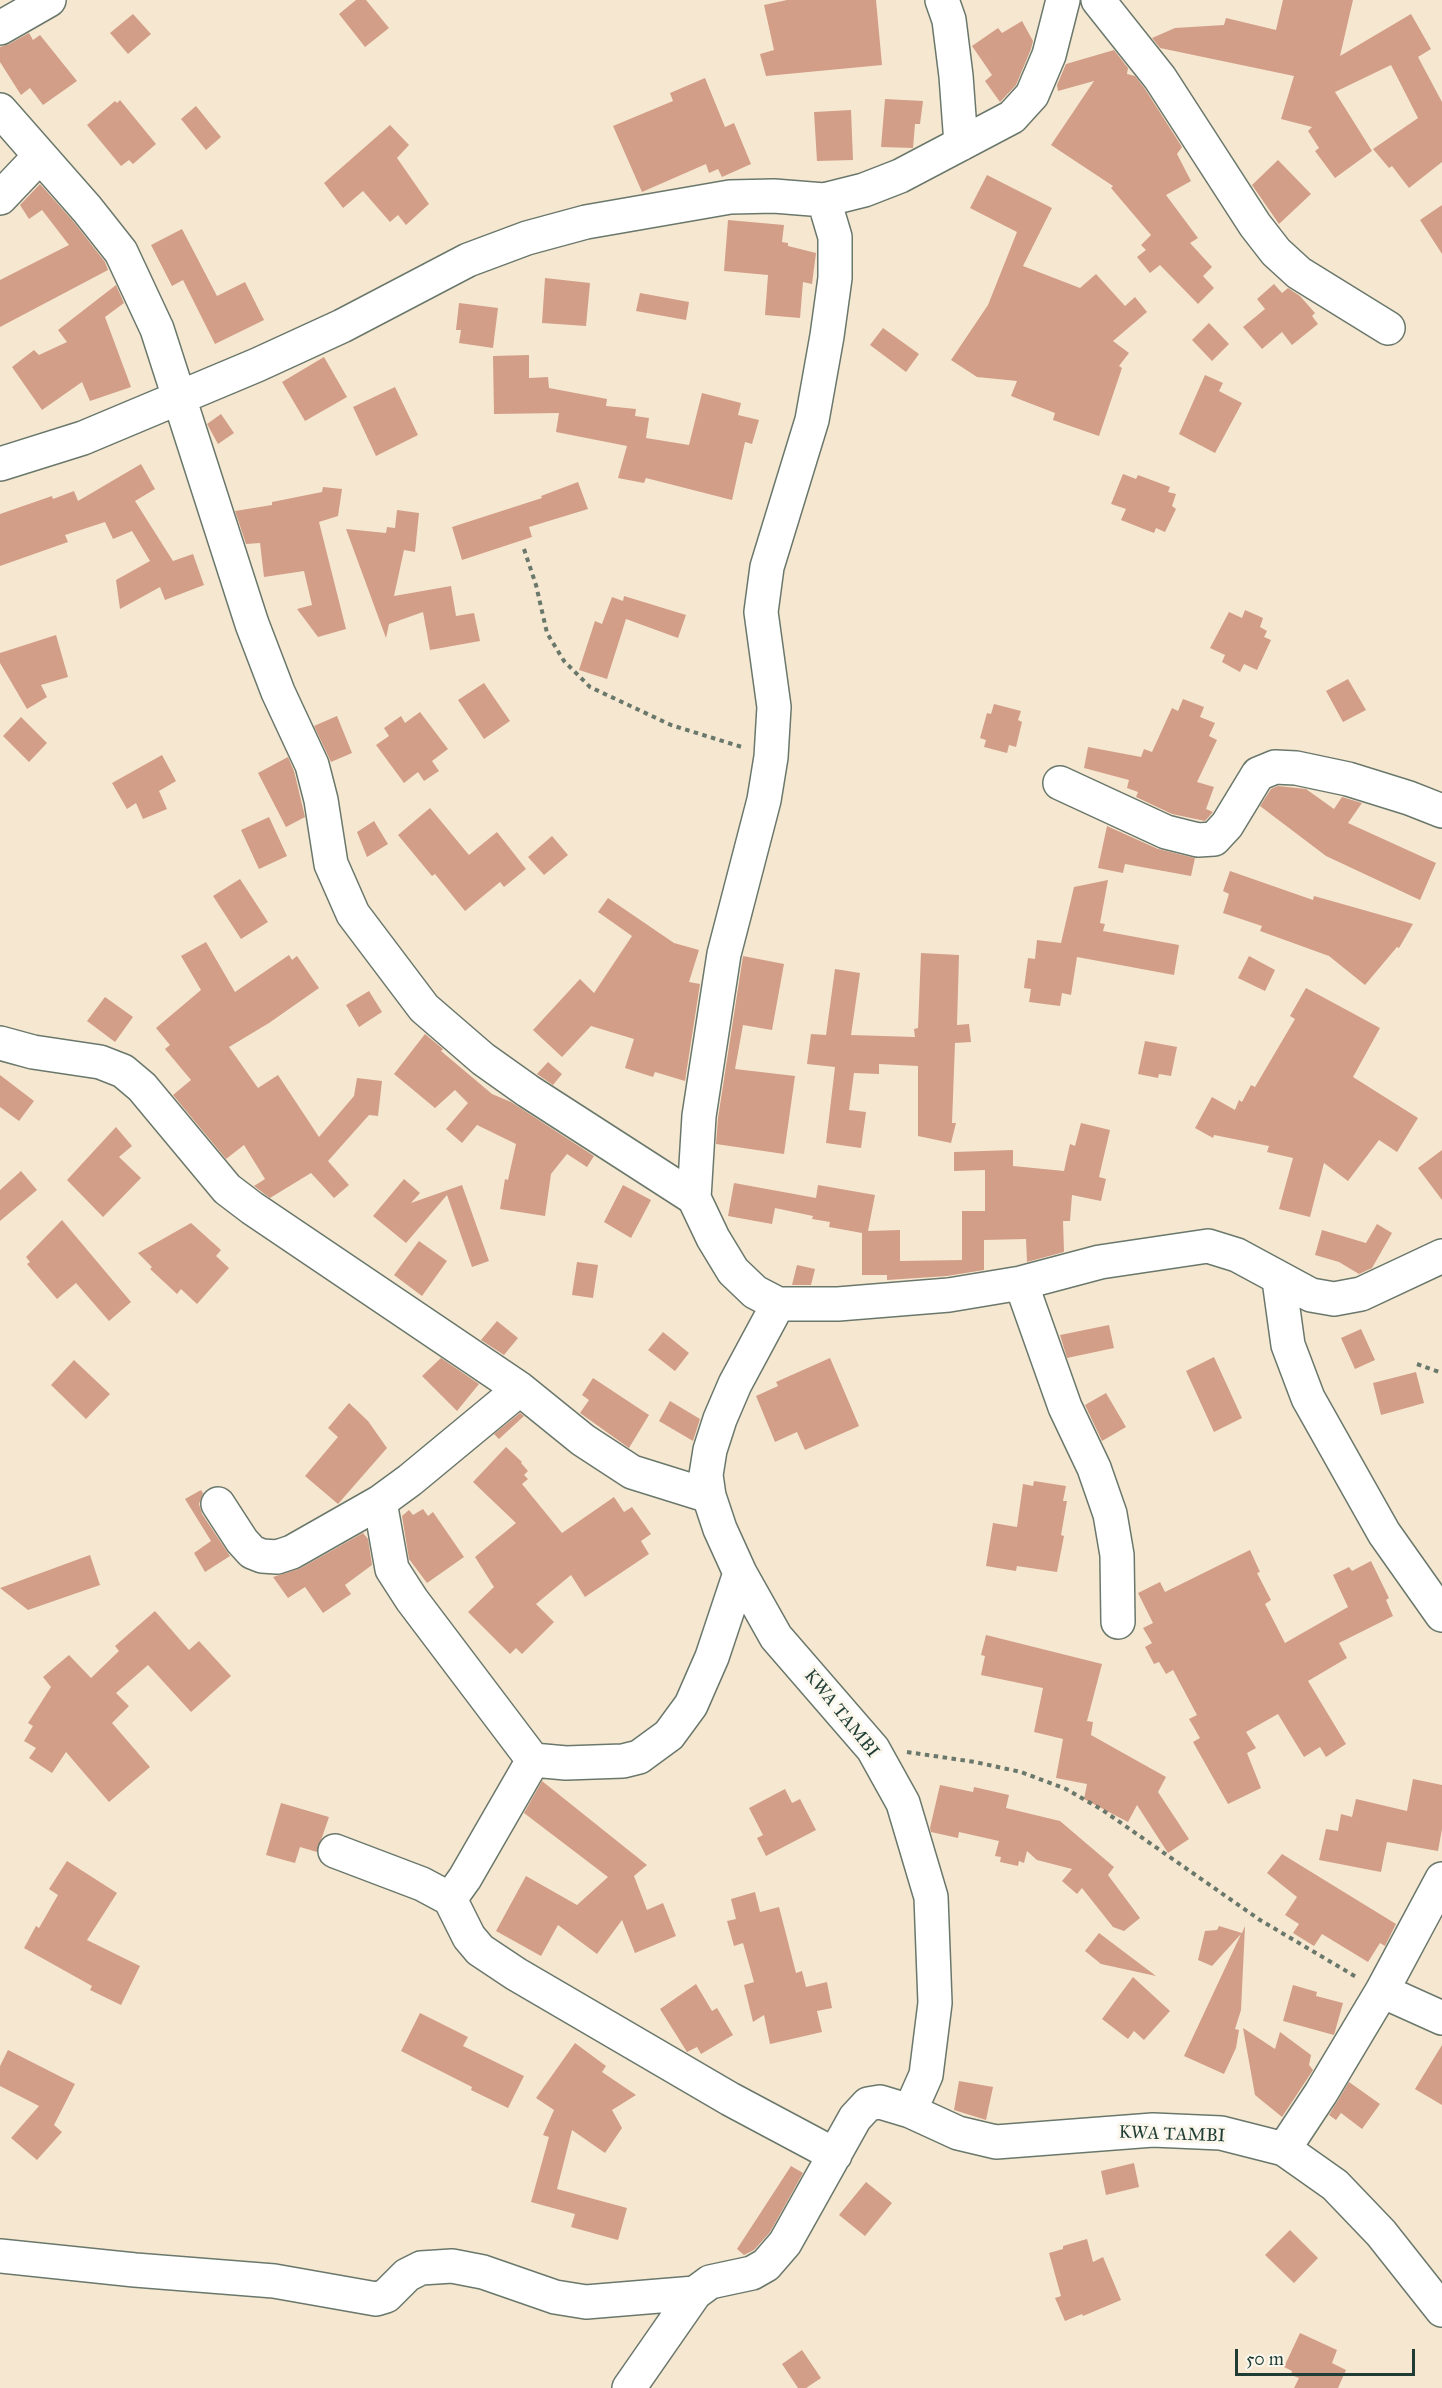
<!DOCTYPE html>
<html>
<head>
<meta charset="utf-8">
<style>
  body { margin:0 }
  #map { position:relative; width:1442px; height:2388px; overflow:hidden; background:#f6e7d1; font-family:"IM FELL Great Primer",serif }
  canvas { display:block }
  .scale { position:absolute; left:1235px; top:2349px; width:180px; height:27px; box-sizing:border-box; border:3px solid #1f3d34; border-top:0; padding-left:8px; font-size:18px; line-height:21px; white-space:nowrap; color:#1f3d34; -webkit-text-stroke:4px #fbf7ec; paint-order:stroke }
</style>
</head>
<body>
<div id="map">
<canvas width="1442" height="2388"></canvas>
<div class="scale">50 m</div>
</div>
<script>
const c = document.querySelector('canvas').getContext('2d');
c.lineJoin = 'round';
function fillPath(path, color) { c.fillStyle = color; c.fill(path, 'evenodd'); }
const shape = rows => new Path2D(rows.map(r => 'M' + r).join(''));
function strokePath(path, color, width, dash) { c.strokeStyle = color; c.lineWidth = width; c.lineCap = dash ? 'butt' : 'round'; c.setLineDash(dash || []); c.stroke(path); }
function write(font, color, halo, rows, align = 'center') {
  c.font = font + ' "IM FELL Great Primer",serif'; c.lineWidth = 6; c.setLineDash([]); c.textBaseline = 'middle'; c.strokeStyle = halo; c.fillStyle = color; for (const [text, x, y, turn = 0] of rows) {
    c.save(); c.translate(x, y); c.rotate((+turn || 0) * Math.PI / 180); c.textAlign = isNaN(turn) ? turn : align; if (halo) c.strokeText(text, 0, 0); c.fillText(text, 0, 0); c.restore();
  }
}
fillPath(shape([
  [356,0,366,0,389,28,365,47,339,14],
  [787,0,876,0,882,65,766,76,760,54,774,50,764,5],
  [1283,0,1353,0,1340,56,1411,14,1431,49,1418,57,1442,102,1442,162,1409,188,1392,166,1389,168,1373,149,1418,118,1391,65,1335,92,1372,151,1335,178,1315,151,1319,148,1308,131,1312,127,1281,119,1294,76,1160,48,1152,38,1175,28,1224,25,1226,18,1276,30],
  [133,14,151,34,128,54,110,33],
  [1022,21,1033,41,1031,49,1016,85,1000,102,985,81,992,75,972,46,998,28,1002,33],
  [29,33,33,40,40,35,77,81,43,105,30,88,21,95,0,62,0,47,9,44],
  [1114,50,1128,68,1127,74,1135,76,1145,89,1182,147,1177,154,1191,181,1166,195,1198,238,1190,243,1212,267,1203,276,1214,288,1198,304,1160,265,1150,273,1137,257,1146,250,1141,245,1151,235,1111,188,1113,186,1051,145,1094,81,1058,91,1057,85,1066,64],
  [705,78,725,127,734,123,751,164,722,177,718,169,709,173,706,164,642,192,613,126,673,101,670,93],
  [885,99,923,101,920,124,915,124,913,148,881,147],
  [120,100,156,144,133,164,129,160,121,166,87,125,115,101,117,103],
  [196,106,221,137,206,150,181,119],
  [851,110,853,160,817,161,814,112],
  [390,125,409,145,397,158,429,204,406,225,398,215,390,222,363,191,343,208,324,183],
  [1278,160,1311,194,1279,224,1252,185],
  [987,175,1052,208,1023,266,1080,288,1096,274,1125,306,1135,297,1147,312,1113,341,1129,353,1119,366,1122,368,1099,436,1053,420,1055,413,1011,396,1017,381,977,377,951,360,988,305,1017,232,970,208],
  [40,184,73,221,105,262,108,270,0,327,0,280,69,245,42,210,29,219,20,205],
  [1442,205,1442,254,1420,220],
  [728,220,784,225,782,242,788,243,788,246,816,253,812,284,803,282,800,318,765,315,768,275,724,271],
  [182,229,217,296,245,282,264,320,215,344,183,280,172,286,151,245],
  [545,278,590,283,586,326,542,323],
  [1274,284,1282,293,1288,288,1300,296,1315,313,1312,316,1318,324,1292,345,1282,332,1262,349,1243,327,1265,309,1257,299],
  [116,285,124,303,105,317,131,387,90,401,82,382,42,410,12,367,34,350,39,355,67,342,58,330],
  [640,293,689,302,686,320,636,311],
  [459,303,498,308,493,348,459,343,461,330,456,330],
  [1209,323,1229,344,1212,361,1192,340],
  [883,328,919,354,906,372,870,345],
  [529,355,529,378,548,377,549,388,607,399,606,406,636,409,635,416,649,418,646,438,689,445,702,393,741,403,738,415,759,420,752,444,745,442,732,500,646,478,644,483,618,478,627,446,556,432,559,413,494,414,493,356],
  [324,357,347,397,305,421,282,382],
  [1205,375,1223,383,1219,391,1242,403,1215,453,1179,434],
  [395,387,418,435,376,456,353,407],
  [221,414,234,433,218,444,207,424],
  [141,464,155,489,135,501,173,561,193,554,204,585,165,600,160,587,120,609,116,580,150,561,132,531,113,539,105,522,65,535,68,542,0,566,0,514,52,496,53,499,74,491,78,501],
  [1123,474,1136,479,1138,475,1170,487,1168,492,1176,494,1172,506,1176,509,1165,532,1156,528,1154,533,1121,520,1126,509,1111,504],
  [578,482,588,509,529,527,532,537,462,560,452,527,542,498,541,496],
  [323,487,342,489,338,516,319,522,346,629,318,637,297,609,312,605,304,571,264,577,260,543,246,544,235,511,272,505,272,502,322,492],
  [397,510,419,513,415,552,404,550,394,596,451,586,456,616,474,613,480,641,430,650,423,612,389,624,386,638,346,529,386,533,387,527,395,528],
  [624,596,686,615,678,638,626,619,607,679,579,670,595,621,602,624,612,597,623,601],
  [1245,610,1263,618,1260,627,1267,631,1264,637,1271,640,1257,670,1244,664,1240,672,1222,662,1225,655,1210,648,1229,612,1242,618],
  [56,635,68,677,41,685,47,697,27,709,0,663,0,653],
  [1348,679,1366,710,1343,722,1326,691],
  [484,683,510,721,484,739,458,700],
  [1183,699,1204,707,1200,717,1215,723,1209,736,1217,740,1197,782,1214,787,1206,809,1213,812,1205,821,1172,814,1136,797,1138,792,1127,788,1129,780,1084,768,1088,747,1141,757,1144,749,1152,752,1172,708,1178,711],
  [994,704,1021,711,1018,720,1022,722,1016,747,1009,745,1007,753,984,747,986,740,980,738,987,713,991,714],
  [420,712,448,749,432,761,439,771,424,781,418,772,404,783,376,745,389,736,384,728,401,716,405,723],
  [337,716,352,753,331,762,314,726],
  [21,717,47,743,29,762,3,736],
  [162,755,176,781,159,791,167,809,143,819,136,803,127,809,112,783],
  [288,757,294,771,305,817,286,827,258,773],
  [1278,786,1306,789,1334,809,1342,797,1362,803,1348,823,1436,863,1420,900,1326,856,1260,806,1271,789],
  [430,808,469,855,497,832,526,869,504,887,500,882,465,911,435,874,432,876,398,835],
  [269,817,287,856,259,869,241,830],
  [374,821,388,844,367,857,357,832],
  [1107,826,1158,849,1195,858,1191,876,1125,864,1123,873,1098,868],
  [552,836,568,855,544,875,528,857],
  [1230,871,1313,900,1314,896,1413,924,1399,948,1397,947,1365,985,1329,956,1260,931,1262,926,1223,913,1229,894,1223,891],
  [240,879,268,922,241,939,213,896],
  [1108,880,1100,923,1105,924,1103,931,1179,945,1174,975,1077,957,1071,995,1062,993,1060,1006,1029,1002,1031,989,1024,988,1028,958,1035,959,1037,940,1061,943,1074,887],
  [608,898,674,943,699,950,689,982,700,984,685,1081,655,1072,653,1077,625,1068,634,1039,591,1026,562,1057,533,1030,580,979,594,993,632,936,598,912],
  [206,942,235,992,289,955,292,960,297,956,319,988,269,1023,229,1047,258,1088,278,1075,319,1137,354,1096,357,1078,382,1081,378,1116,369,1115,328,1161,349,1185,334,1198,311,1173,270,1198,254,1186,265,1179,244,1145,226,1159,173,1095,191,1080,165,1049,170,1045,156,1028,201,990,181,956],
  [921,953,959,955,957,1025,969,1024,971,1042,955,1043,952,1123,956,1123,951,1143,918,1136,918,1066,879,1064,879,1074,854,1073,849,1110,866,1112,861,1148,826,1143,835,1067,807,1064,811,1034,826,1035,835,969,860,973,851,1035,915,1037,914,1029,918,1028],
  [743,956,784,964,772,1030,743,1025,735,1069,795,1076,784,1154,716,1144,718,1118],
  [1249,956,1275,970,1265,991,1238,978],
  [1306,988,1380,1028,1353,1077,1418,1118,1397,1152,1379,1140,1348,1181,1324,1163,1310,1217,1279,1209,1293,1158,1267,1152,1269,1146,1214,1135,1213,1138,1195,1128,1212,1097,1235,1110,1239,1100,1242,1102,1251,1085,1255,1087,1295,1019,1290,1016],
  [369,991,382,1012,359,1027,346,1005],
  [105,997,133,1017,115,1042,87,1021],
  [425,1034,443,1049,441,1051,492,1094,511,1102,594,1156,587,1167,567,1154,551,1174,545,1216,500,1209,505,1179,508,1180,516,1144,477,1125,462,1143,446,1129,468,1103,455,1090,435,1108,394,1074],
  [1145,1041,1177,1047,1171,1076,1159,1074,1158,1078,1138,1074],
  [548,1062,562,1074,553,1085,537,1074],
  [0,1075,34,1101,19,1121,0,1107],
  [1081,1123,1110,1130,1099,1177,1106,1179,1101,1201,1072,1195,1070,1221,1063,1221,1064,1252,1027,1262,1026,1239,984,1240,984,1270,947,1276,887,1280,887,1275,862,1275,862,1233,829,1227,830,1222,812,1219,813,1216,775,1208,772,1224,728,1216,734,1183,816,1198,818,1185,875,1195,868,1231,900,1230,900,1261,962,1260,962,1211,985,1211,985,1170,954,1171,954,1152,1013,1150,1013,1166,1064,1171,1070,1144,1075,1146],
  [116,1127,132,1146,119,1157,141,1178,103,1217,67,1180],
  [1442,1150,1442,1200,1418,1168],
  [21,1171,37,1190,0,1221,0,1190],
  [404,1179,420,1193,411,1203,462,1185,489,1261,472,1267,447,1195,406,1243,373,1216],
  [623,1185,651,1200,631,1238,604,1222],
  [62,1220,131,1302,109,1321,76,1283,57,1299,27,1264,30,1262,26,1257],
  [191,1223,221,1250,216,1256,229,1268,197,1304,181,1289,177,1294,150,1269,152,1267,138,1253],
  [1377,1224,1392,1233,1372,1268,1359,1274,1339,1262,1315,1255,1322,1230,1366,1243],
  [419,1241,447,1261,422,1296,394,1275],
  [577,1262,598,1265,593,1298,572,1295],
  [797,1265,815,1269,811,1285,792,1285],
  [497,1321,518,1338,504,1355,481,1340],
  [1109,1325,1114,1348,1067,1358,1060,1335],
  [1361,1329,1375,1360,1355,1369,1341,1338],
  [663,1332,689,1353,675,1371,648,1350],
  [1214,1357,1242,1418,1214,1432,1186,1371],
  [441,1358,479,1384,457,1411,422,1376],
  [830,1358,859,1426,805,1450,797,1432,775,1442,756,1396,778,1386,776,1382],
  [74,1360,110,1394,86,1419,51,1385],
  [1416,1372,1424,1403,1381,1415,1373,1383],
  [593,1378,649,1415,629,1448,580,1413,589,1400,582,1395],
  [1106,1393,1126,1427,1102,1441,1085,1405],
  [670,1401,700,1419,693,1441,659,1421],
  [349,1403,368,1421,387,1448,338,1504,305,1476,338,1437,328,1428],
  [520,1413,524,1416,499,1439,494,1434],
  [506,1447,522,1462,521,1463,528,1471,524,1475,528,1479,522,1484,562,1533,614,1497,624,1512,632,1507,651,1534,641,1541,649,1554,585,1597,571,1575,536,1604,554,1622,522,1654,516,1648,510,1654,468,1612,494,1587,475,1557,516,1523,473,1482],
  [1034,1481,1066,1486,1063,1501,1067,1501,1061,1535,1064,1536,1057,1572,1017,1566,1016,1571,986,1566,993,1523,1017,1527,1023,1484,1033,1486],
  [201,1490,203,1493,199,1504,202,1514,230,1556,205,1572,194,1553,211,1541,185,1499],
  [423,1509,428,1516,433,1512,464,1557,427,1583,409,1559,402,1516,409,1510,413,1515],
  [363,1533,368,1539,372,1565,345,1585,351,1594,323,1613,305,1587,288,1598,273,1577,301,1568],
  [1250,1550,1260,1572,1257,1573,1271,1600,1265,1604,1285,1643,1348,1607,1333,1575,1349,1567,1352,1571,1371,1561,1389,1598,1386,1600,1393,1616,1339,1643,1347,1658,1308,1681,1346,1744,1326,1757,1320,1747,1304,1757,1278,1714,1246,1732,1256,1748,1247,1753,1261,1788,1228,1804,1193,1742,1200,1738,1189,1719,1197,1715,1173,1670,1166,1674,1159,1662,1154,1664,1145,1647,1152,1643,1143,1628,1153,1623,1138,1593,1160,1582,1165,1592],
  [90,1555,100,1585,28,1610,0,1588],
  [155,1611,189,1650,199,1641,231,1676,191,1712,148,1665,116,1693,129,1706,112,1723,150,1767,109,1802,66,1752,52,1773,29,1758,36,1748,24,1741,33,1726,28,1723,51,1687,43,1677,69,1655,91,1678,119,1651,115,1646],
  [986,1635,1102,1664,1087,1721,1093,1722,1091,1735,1166,1777,1158,1792,1189,1839,1168,1853,1137,1805,1128,1822,1084,1799,1087,1784,1056,1778,1063,1739,1034,1732,1043,1688,981,1675,985,1656,981,1655],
  [1413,1779,1442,1785,1442,1829,1438,1851,1387,1842,1381,1872,1319,1860,1326,1829,1338,1831,1341,1814,1352,1817,1356,1799,1407,1811],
  [542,1781,647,1865,634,1876,647,1910,663,1903,676,1936,635,1953,622,1920,597,1954,558,1925,541,1956,496,1931,526,1876,577,1905,608,1877,524,1813],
  [940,1785,973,1792,974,1787,1009,1795,1006,1808,1060,1821,1114,1867,1108,1875,1140,1918,1124,1931,1113,1927,1082,1888,1077,1894,1062,1881,1072,1869,1037,1860,1027,1851,1024,1863,1019,1861,1018,1866,1000,1862,1001,1857,995,1856,999,1841,959,1832,958,1838,931,1832,930,1828],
  [785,1789,792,1803,800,1799,816,1830,766,1856,757,1838,763,1835,749,1808],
  [281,1803,329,1817,317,1852,300,1847,295,1863,266,1855],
  [1282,1854,1396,1924,1385,1946,1380,1943,1368,1962,1322,1934,1314,1946,1293,1933,1299,1924,1285,1915,1297,1897,1267,1873],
  [67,1861,117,1893,87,1940,140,1966,121,2005,90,1990,92,1986,24,1948,36,1926,39,1928,58,1895,49,1889],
  [755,1892,760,1912,779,1907,796,1973,802,1971,806,1987,827,1982,832,2008,817,2011,822,2032,770,2044,764,2015,753,2022,744,1985,754,1982,743,1943,734,1946,727,1921,736,1919,731,1899],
  [1219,1926,1242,1933,1245,1926,1241,2010,1235,2029,1239,2030,1236,2048,1224,2074,1184,2056,1241,1934,1212,1966,1198,1960,1205,1931,1217,1930],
  [1099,1933,1156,1976,1101,1964,1085,1951],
  [1133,1977,1170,2011,1144,2040,1134,2031,1128,2039,1102,2019],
  [696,1984,712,2011,717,2008,733,2035,701,2054,697,2047,687,2052,660,2009],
  [1293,1985,1317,1992,1316,1996,1343,2003,1334,2035,1283,2021],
  [420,2013,468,2037,463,2046,524,2076,508,2108,471,2090,472,2087,401,2051],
  [1243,2028,1275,2049,1280,2032,1311,2055,1309,2065,1313,2070,1282,2117,1255,2095],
  [575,2043,606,2066,602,2072,636,2095,612,2110,622,2128,605,2153,572,2130,557,2189,627,2208,618,2240,571,2227,575,2214,531,2202,549,2137,543,2135,554,2110,536,2098],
  [1442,2045,1442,2105,1415,2089],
  [8,2050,75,2084,54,2125,62,2132,37,2160,11,2138,39,2106,0,2086,0,2066],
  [959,2081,993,2087,986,2120,954,2110],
  [1349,2082,1380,2104,1362,2129,1341,2113,1336,2120,1329,2115],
  [1134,2163,1139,2187,1106,2195,1101,2171],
  [791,2166,803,2173,770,2232,754,2250,744,2255,737,2249],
  [866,2182,892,2203,865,2236,839,2215],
  [1290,2230,1318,2258,1294,2283,1265,2255],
  [1087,2239,1093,2262,1103,2257,1121,2300,1083,2316,1082,2314,1065,2321,1055,2298,1061,2296,1049,2253,1063,2249,1063,2246],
  [1300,2333,1337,2350,1332,2363,1346,2370,1338,2388,1294,2388,1299,2378,1291,2375,1292,2371,1284,2367],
  [802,2350,821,2378,806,2388,798,2388,782,2364]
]), '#d29e88');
const minor = shape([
  [942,0,949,20,956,76,961,144],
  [1098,0,1160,78,1255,225,1276,252,1299,273,1388,328],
  [0,28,49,0],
  [0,110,87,209,121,252,157,329,252,624,278,692,312,765,321,800,331,864,353,914,424,1008,483,1059,528,1091,694,1198],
  [0,198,40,156],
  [824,200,835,237,835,278,827,336,812,420,767,567,761,612,774,707,771,757,764,800,724,954,699,1116,694,1198,713,1238,733,1271,755,1292,778,1304,838,1304,949,1295,1021,1283,1100,1262,1208,1246,1237,1255,1311,1295,1334,1299,1361,1294,1442,1256],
  [0,464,83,438,257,365,342,326,468,260,527,238,586,222,730,197,774,196,824,200,864,190,900,176,1012,117,1032,95,1049,55,1063,0],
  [1060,783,1166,832,1198,840,1214,839,1227,825,1258,774,1275,767,1296,768,1348,779,1409,798,1442,811],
  [0,1043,33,1052,100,1062,123,1071,142,1087,227,1189,252,1208,520,1389,583,1440,632,1472,709,1496],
  [1279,1280,1288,1345,1308,1398,1384,1533,1442,1615],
  [1021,1283,1065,1407,1094,1468,1110,1514,1117,1555,1118,1622],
  [778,1304,735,1384,720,1419,710,1450,706,1475,709,1496,720,1529,740,1573,776,1637,873,1749,903,1803,931,1897,935,2003,926,2075,910,2111],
  [380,1502,392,1569,412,1600,533,1760,566,1763,623,1761,639,1757,669,1735,691,1705,712,1657,740,1573],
  [218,1504,242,1541,252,1552,262,1556,277,1557,292,1552,380,1502,410,1480,520,1389],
  [335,1851,422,1884,450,1899,469,1937,480,1950,516,1974,730,2099,835,2155],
  [450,1899,465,1878,533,1760],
  [1382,1991,1442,2018],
  [1284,2149,1321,2093,1382,1991,1442,1879],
  [0,2256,135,2270,274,2281,376,2299,386,2296,407,2275,421,2268,452,2266,483,2272,555,2297,586,2302,695,2293],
  [629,2388,695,2293,710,2282,752,2273,766,2265,785,2243,855,2118,868,2104,880,2102,910,2111,958,2133,996,2142,1153,2130,1221,2133,1284,2149,1335,2185,1381,2233,1442,2310]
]);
strokePath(minor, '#6a786b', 36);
strokePath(shape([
  [524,549,536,585,547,633,564,661,590,687,671,725,745,748],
  [1417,1364,1442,1373],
  [907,1752,975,1762,1021,1772,1066,1789,1101,1809,1260,1920,1358,1978]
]), '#6a786b', 4, [4.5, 4.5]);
strokePath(minor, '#fff', 33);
write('18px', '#1f3d34', '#fbf7ec', [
  ["KWA TAMBI",841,1714,51],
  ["KWA TAMBI",1172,2135,2]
]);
</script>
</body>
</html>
